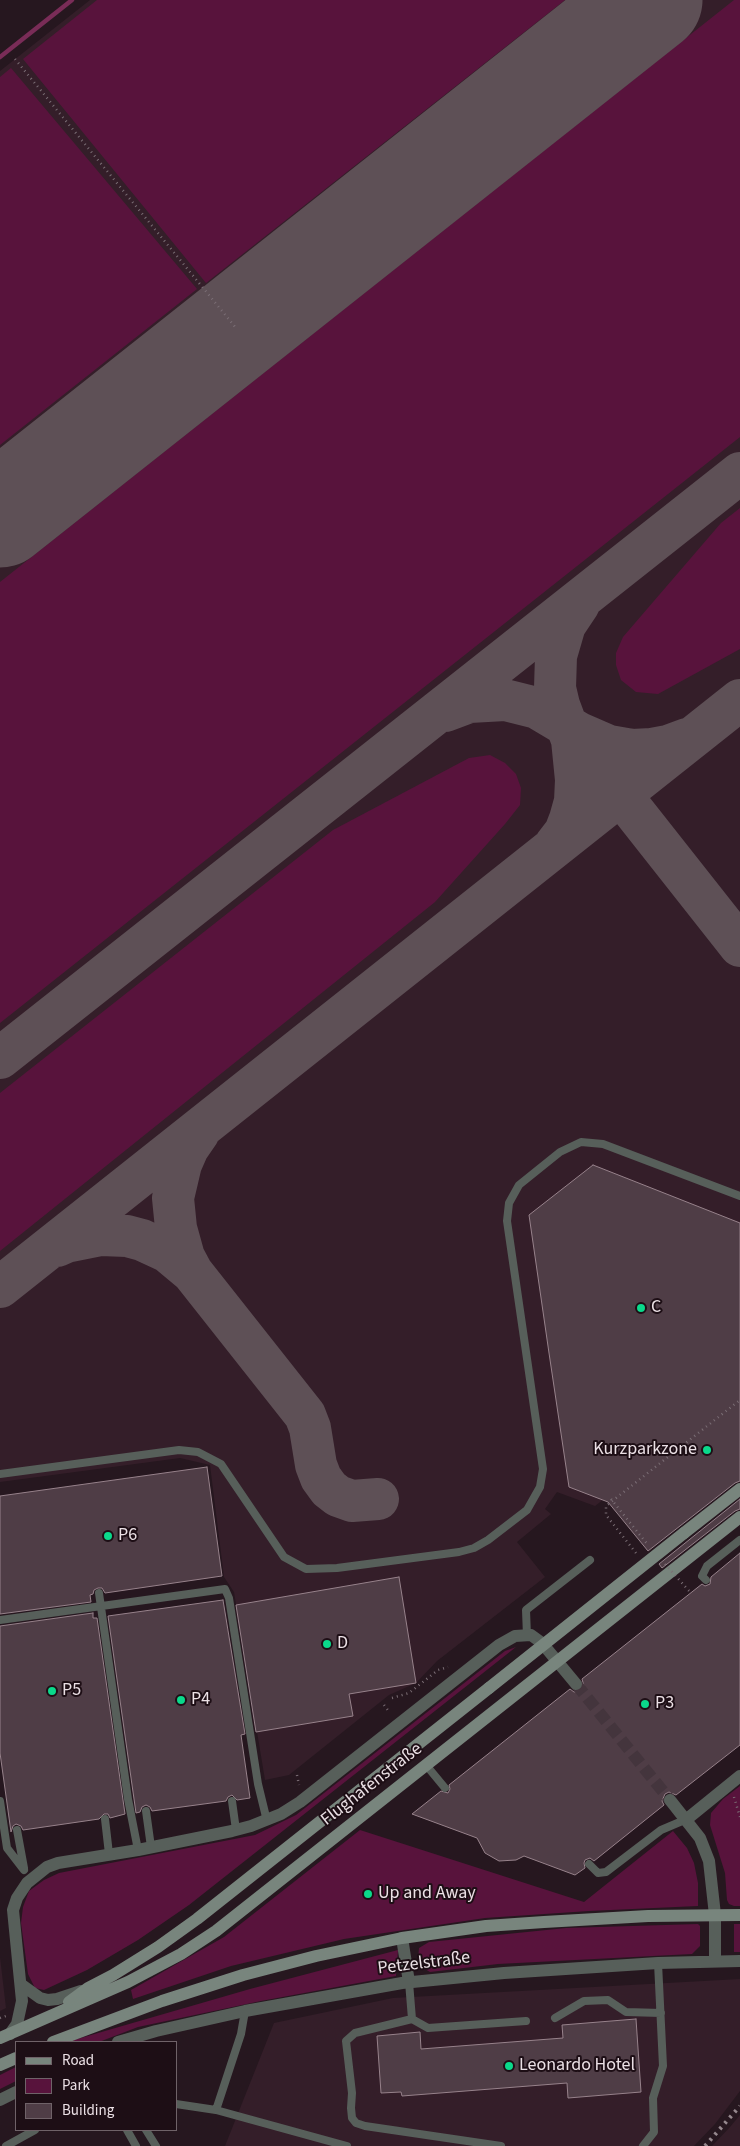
<!DOCTYPE html>
<html>
<head>
<meta charset="utf-8">
<style>
  body { margin:0 }
  #map { position:relative; width:740px; height:2146px; overflow:hidden; background:#26171f; font-family:"Source Sans 3",sans-serif }
  canvas { display:block }
  .legend { position:absolute; left:15px; top:2041px; width:162px; height:90px; box-sizing:border-box; background:#1d0e15; border:1px solid #6f6268; margin:0; padding:6px 9px; list-style:none; font-size:15px; color:#ebe0e5 }
  .legend li { display:flex; align-items:center; gap:10px; height:25px }
  .legend b { width:25px; border:1px solid #6f6268 }
</style>
</head>
<body>
<div id="map">
<canvas width="740" height="2146"></canvas>
<ul class="legend">
<li><b style="height:6px;background:#78857d"></b>Road</li>
<li><b style="height:14px;background:#58133c"></b>Park</li>
<li><b style="height:14px;background:#4f3d46"></b>Building</li>
</ul>
</div>
<script>
const c = document.querySelector('canvas').getContext('2d');
c.lineJoin = 'round';
function fillPath(path, color) { c.fillStyle = color; c.fill(path, 'evenodd'); }
const shape = rows => new Path2D(rows.map(r => 'M' + r).join(''));
function strokePath(path, color, width, dash) { c.strokeStyle = color; c.lineWidth = width; c.lineCap = dash ? 'butt' : 'round'; c.setLineDash(dash || []); c.stroke(path); }
function write(font, color, halo, rows, align = 'center') {
  c.font = font + ' "Source Sans 3",sans-serif'; c.lineWidth = 4; c.setLineDash([]); c.textBaseline = 'middle'; c.strokeStyle = halo; c.fillStyle = color; for (const [text, x, y, turn = 0] of rows) {
    c.save(); c.translate(x, y); c.rotate((+turn || 0) * Math.PI / 180); c.textAlign = isNaN(turn) ? turn : align; if (halo) c.strokeText(text, 0, 0); c.fillText(text, 0, 0); c.restore();
  }
}
fillPath(shape([
  [90,0,740,0,740,1395,595,1506,557,1492,545,1509,551,1514,517,1542,545,1577,437,1661,416,1683,389,1695,289,1775,265,1780,234,1592,224,1577,210,1465,180,1458,0,1482,0,71],
  [0,1957,6,2008,0,2011],
  [740,1979,740,2091,715,2124,694,2146,225,2146,274,2023,393,1998],
  [740,2115,740,2146,712,2146,730,2127]
]), '#341e29');
fillPath(shape([
  [97,0,565,0,206,283,23,59],
  [734,0,740,0,740,437,0,1023,0,582],
  [11,68,197,289,0,445,0,77],
  [740,508,740,649,658,694,636,692,621,680,616,665,616,653,623,637,721,523],
  [490,755,505,763,516,774,521,788,520,805,505,824,435,902,0,1251,0,1093,333,830,469,758],
  [516,1647,189,1905,138,1940,87,1970,44,1990,35,1988,28,1974,21,1923,23,1907,29,1891,44,1880,59,1873,255,1835,296,1815,505,1651],
  [740,1786,740,1906,734,1906,729,1904,727,1900,725,1873,710,1825,711,1813,723,1799],
  [360,1830,584,1902,673,1831,687,1848,694,1863,698,1883,698,1906,589,1911,485,1918,344,1939,231,1966,133,1999,131,1990,224,1937],
  [698,1924,700,1926,700,1946,692,1954,498,1964,430,1972,420,1966,418,1960,419,1948,429,1942,566,1928],
  [734,1924,740,1924,740,1952,734,1952],
  [398,1950,396,1976,261,2001,138,2027,99,2042,67,2042,250,1989],
  [16,2067,16,2081,0,2089,0,2075]
]), '#58133c');
strokePath(shape([
  [0,57,72,0]
]), '#792c57', 4.5);
strokePath(shape([
  [445,711,469,702,505,700,537,708,579,733,609,746,632,750,652,749,668,746,687,739],
  [602,771,740,946],
  [555,845,565,832,570,819,575,801,576,780,572,740,559,705,555,688,556,656,565,625,579,604],
  [0,1058,740,473],
  [199,1132,188,1148,181,1164,173,1198,176,1228,184,1257,192,1272,305,1415,310,1428,316,1465,321,1478,329,1489,338,1496,352,1501,378,1499],
  [57,1246,66,1242,101,1235,127,1236,142,1240,168,1252,192,1272],
  [0,1287,740,700]
]), '#5e5056', 42);
strokePath(shape([
  [0,515,650,0]
]), '#5e5056', 105);
const building = shape([
  [593,1165,740,1223,740,1481,735,1483,648,1551,608,1502,569,1487,549,1353,529,1215,593,1165],
  [207,1467,222,1576,105,1593,102,1588,98,1588,94,1590,93,1594,90,1595,91,1602,0,1614,0,1496,207,1467],
  [740,1499,740,1509,735,1511,662,1568,659,1564,740,1499],
  [740,1553,740,1745,676,1795,669,1792,665,1794,662,1801,664,1805,594,1861,590,1858,585,1860,584,1863,585,1868,575,1875,524,1856,516,1860,499,1861,485,1853,477,1838,412,1814,441,1791,448,1793,450,1789,449,1785,570,1689,574,1692,581,1691,584,1686,582,1679,702,1584,705,1586,710,1584,711,1577,740,1553],
  [399,1577,416,1683,349,1694,353,1716,256,1732,236,1605,399,1577],
  [223,1600,245,1734,241,1735,250,1798,237,1800,232,1795,228,1797,226,1801,152,1811,150,1807,146,1805,142,1807,140,1812,136,1813,108,1616,223,1600],
  [93,1613,93,1618,97,1618,125,1814,110,1818,108,1814,104,1814,99,1819,23,1830,21,1826,16,1824,13,1826,11,1832,0,1753,0,1626,93,1613],
  [636,2019,641,2092,568,2098,567,2083,402,2096,401,2092,381,2093,377,2036,420,2032,421,2049,563,2038,562,2025,636,2019]
]);
fillPath(building, '#4f3d46');
strokePath(building, '#97828b', 1);
strokePath(shape([
  [576,1684,670,1800]
]), '#44353d', 12, [12, 6]);
strokePath(shape([
  [15,59,236,328],
  [636,1553,606,1515,606,1506,740,1400],
  [392,1698,409,1693,438,1670,448,1667],
  [384,1705,390,1713],
  [297,1775,299,1785],
  [734,1797,740,1817],
  [0,2018,6,2016]
]), '#7b6e75', 2.5, [1, 4]);
strokePath(shape([
  [0,1474,179,1450,198,1452,221,1464,284,1557,306,1569,337,1568,459,1552,474,1548,488,1540,527,1510,540,1487,543,1469,507,1221,509,1203,519,1185,560,1152,581,1142,603,1144,740,1196],
  [706,1580,702,1576,707,1566,740,1540],
  [99,1593,128,1799,138,1850],
  [0,1620,225,1589,229,1598,258,1784,267,1821],
  [527,1636,526,1610,590,1560],
  [426,1765,445,1788],
  [0,1801,7,1848,24,1870],
  [232,1801,236,1830],
  [146,1811,151,1847],
  [105,1819,109,1854],
  [17,1830,24,1868],
  [589,1864,598,1873,606,1872,661,1830,687,1819],
  [409,1982,412,2019],
  [555,2018,584,2001,608,2000,626,2012,661,2013],
  [176,2104,216,2110,241,2034,245,2011],
  [216,2110,347,2146],
  [127,2130,136,2146],
  [146,2130,156,2146],
  [6,2146,35,2130],
  [501,2146,365,2126,356,2123,352,2118,351,2108,352,2093,346,2041,355,2033,412,2019,428,2028,526,2021],
  [643,2146,654,2132,653,2098,663,2066,658,1963]
]), '#575f5a', 8);
strokePath(shape([
  [670,1800,700,1838,709,1861,715,1915,715,1961],
  [687,1819,740,1776],
  [402,1938,409,1982],
  [22,1985,40,1998,48,2000,57,1999,81,1991],
  [10,2034,17,2024,22,2001,13,1910,17,1898,27,1883,47,1867,58,1863,138,1850,232,1831,251,1826,281,1814,300,1802,499,1645,515,1636,531,1635,542,1643,576,1684],
  [118,2042,156,2031,245,2011,402,1983,504,1973,658,1963,740,1961],
  [0,2100,16,2092]
]), '#575f5a', 12);
strokePath(shape([
  [684,1533,740,1489],
  [69,2002,88,1988,113,1975,158,1947,197,1919,489,1688],
  [0,2038,128,1982,181,1954,216,1931,740,1517],
  [53,2042,162,2001,243,1975,316,1956,402,1938,486,1926,544,1922,648,1916,740,1915],
  [0,2065,16,2058]
]), '#78857d', 12);
strokePath(shape([
  [705,2146,740,2106]
]), '#95888e', 4, [2.5, 5]);
strokePath(shape([
  [611,1499,648,1545],
  [665,1564,691,1593]
]), '#7b6e75', 2.5, [1, 4]);
strokePath(shape([
  [489,1688,684,1533]
]), '#78857d', 12);
for (const [x, y, r, color] of [
  [641,1308,5,"#0ad98b"],
  [707,1450,5,"#0ad98b"],
  [108,1536,5,"#0ad98b"],
  [327,1644,5,"#0ad98b"],
  [52,1691,5,"#0ad98b"],
  [181,1700,5,"#0ad98b"],
  [645,1704,5,"#0ad98b"],
  [368,1894,5,"#0ad98b"],
  [509,2066,5,"#0ad98b"]
]) { const dot = new Path2D(); dot.arc(x, y, r, 0, 2 * Math.PI); c.fillStyle = color; c.fill(dot); strokePath(dot, '#1d0e15', 2); }
write('18px', '#ebe0e5', '#1d0e15', [
  ["C",651,1308],
  ["Kurzparkzone",697,1450,"right"],
  ["P6",118,1536],
  ["D",337,1644],
  ["P5",62,1691],
  ["P4",191,1700],
  ["P3",655,1704],
  ["Up and Away",378,1894],
  ["Leonardo Hotel",519,2066]
], 'left');
write('18px', '#ebe0e5', '#1d0e15', [
  ["Flughafenstraße",372,1785,-38],
  ["Petzelstraße",424,1964,-7]
]);
</script>
</body>
</html>
